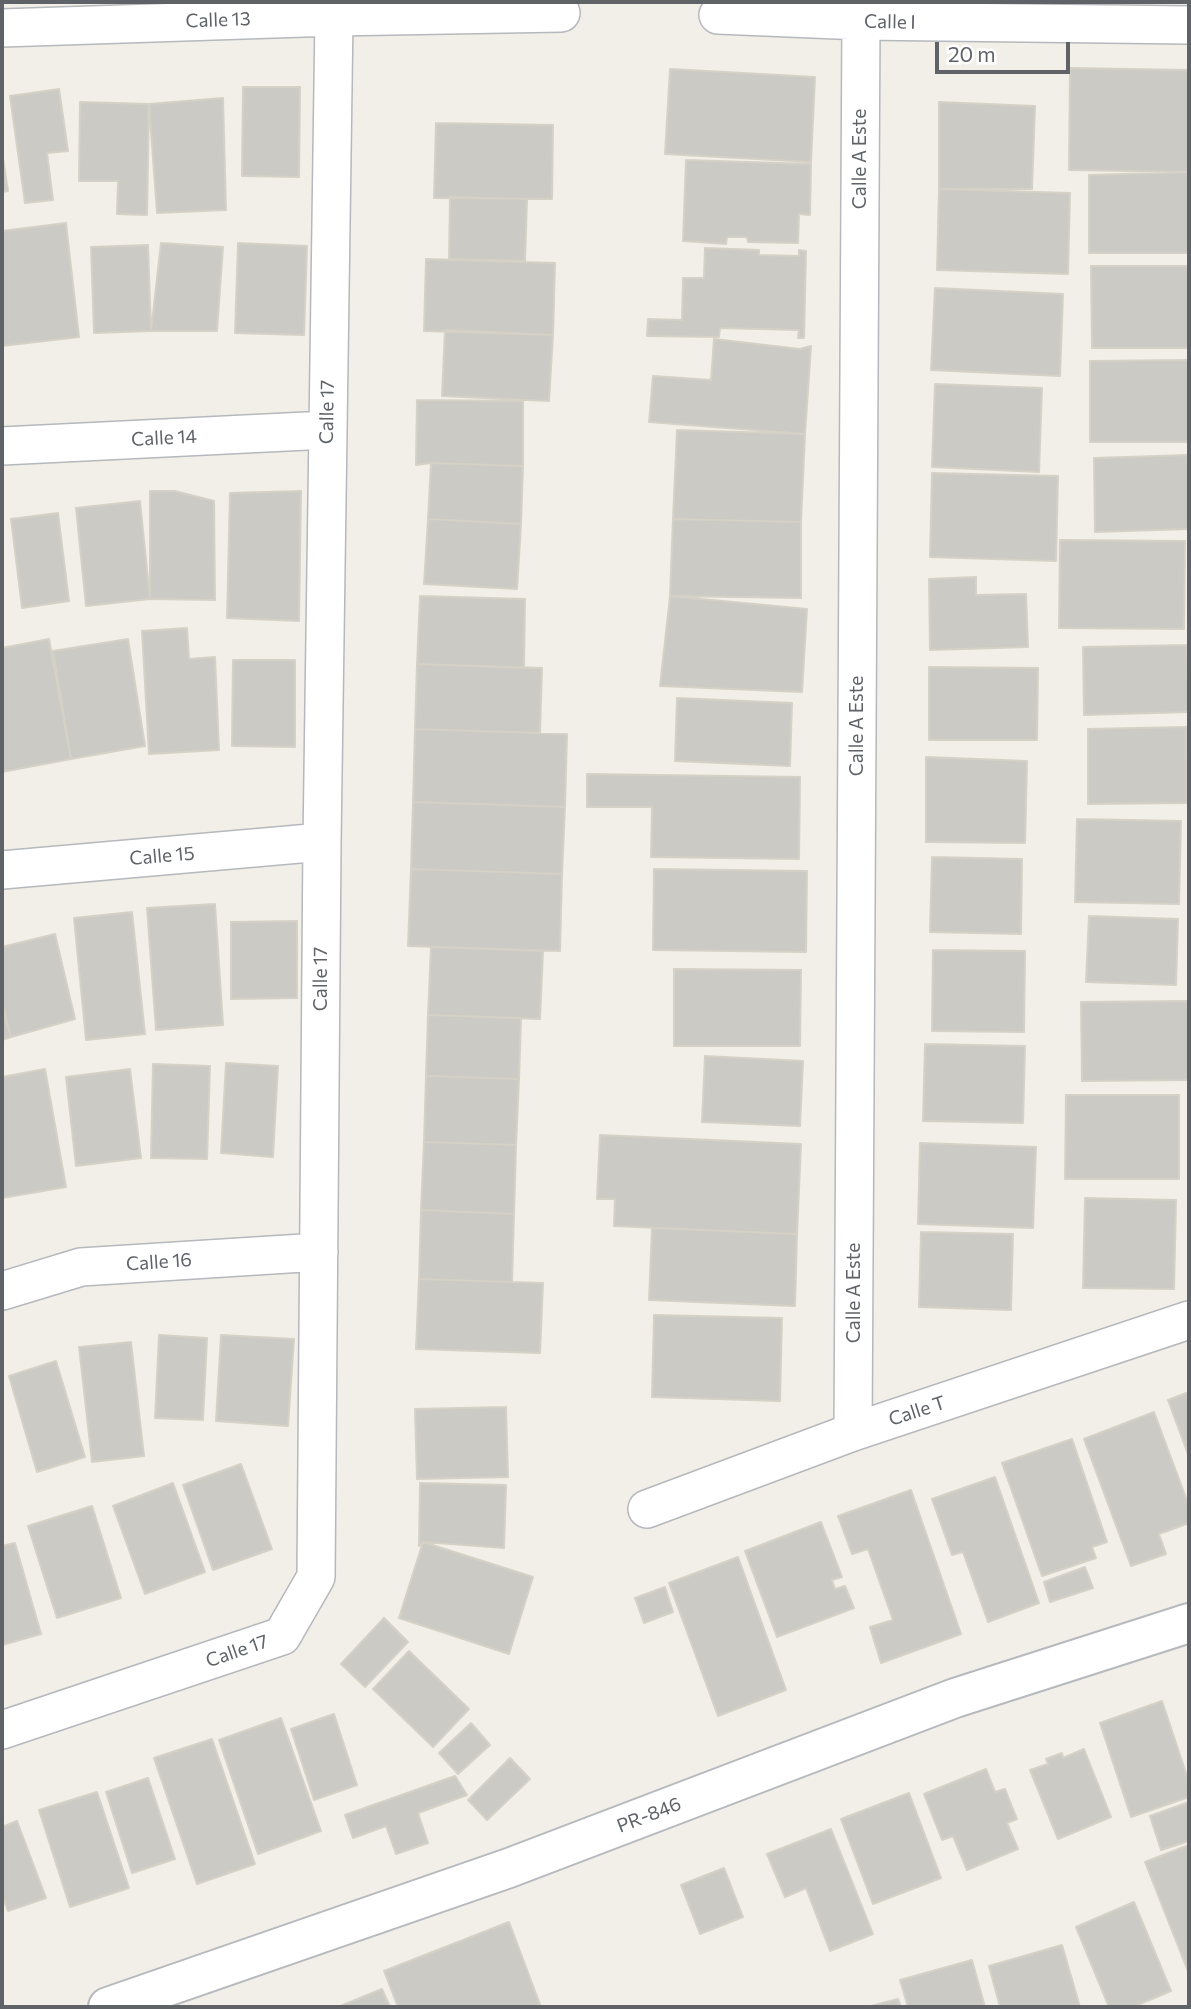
<!DOCTYPE html>
<html>
<head>
<meta charset="utf-8">
<style>
  body { margin:0 }
  #map { position:relative; width:1191px; height:2009px; overflow:hidden; background:#f1efe8; font-family:Commissioner,sans-serif }
  canvas { display:block }
  .frame { position:absolute; inset:0; border:4px solid #5f6368; pointer-events:none }
  .scale { position:absolute; left:935px; top:42px; width:135px; height:32px; box-sizing:border-box; border:4px solid #5f6368; border-top:0; padding-left:9px; font-size:21px; line-height:24px; white-space:nowrap; color:#5f6368; -webkit-text-stroke:5px #fff; paint-order:stroke }
</style>
</head>
<body>
<div id="map">
<canvas width="1191" height="2009"></canvas>
<div class="frame"></div>
<div class="scale">20 m</div>
</div>
<script>
const c = document.querySelector('canvas').getContext('2d');
c.lineJoin = 'round';
function fillPath(path, color) { c.fillStyle = color; c.fill(path, 'evenodd'); }
const shape = rows => new Path2D(rows.map(r => 'M' + r).join(''));
function strokePath(path, color, width, dash) { c.strokeStyle = color; c.lineWidth = width; c.lineCap = dash ? 'butt' : 'round'; c.setLineDash(dash || []); c.stroke(path); }
function write(font, color, halo, rows, align = 'center') {
  c.font = font + ' Commissioner,sans-serif'; c.lineWidth = 7; c.setLineDash([]); c.textBaseline = 'middle'; c.strokeStyle = halo; c.fillStyle = color; for (const [text, x, y, turn = 0] of rows) {
    c.save(); c.translate(x, y); c.rotate((+turn || 0) * Math.PI / 180); c.textAlign = isNaN(turn) ? turn : align; if (halo) c.strokeText(text, 0, 0); c.fillText(text, 0, 0); c.restore();
  }
}
const building = shape([
  [1070,68,1189,70,1189,172,1069,170,1070,68],
  [670,69,815,77,811,162,665,154,670,69],
  [243,87,300,87,299,177,242,176,243,87],
  [59,89,68,151,47,153,53,200,25,203,10,96,59,89],
  [223,98,226,210,157,213,149,104,223,98],
  [80,102,149,104,147,215,117,214,118,181,79,181,80,102],
  [939,102,1035,106,1032,189,939,189,939,102],
  [436,123,553,125,552,199,434,198,436,123],
  [2,152,8,191,2,192,2,152],
  [686,160,811,164,810,215,799,214,798,243,748,242,747,237,727,237,726,244,683,241,686,160],
  [1189,172,1189,253,1089,253,1089,175,1189,172],
  [939,189,1070,193,1068,274,937,270,939,189],
  [450,197,527,199,525,261,449,259,450,197],
  [66,223,79,337,2,346,2,231,66,223],
  [161,243,223,247,217,331,151,331,161,243],
  [238,243,307,246,304,335,235,333,238,243],
  [148,245,151,331,94,333,91,247,148,245],
  [705,248,759,250,759,255,799,256,799,250,806,251,804,338,798,338,799,330,720,328,719,337,647,336,648,319,682,320,683,278,704,278,705,248],
  [426,259,555,263,553,335,424,331,426,259],
  [1091,266,1189,266,1189,348,1092,348,1091,266],
  [935,288,1063,294,1060,376,931,370,935,288],
  [445,330,553,335,549,401,442,396,445,330],
  [714,339,800,349,811,346,805,434,649,422,653,376,711,380,714,339],
  [1189,360,1189,442,1090,442,1090,361,1189,360],
  [935,384,1042,388,1039,472,932,467,935,384],
  [417,400,523,401,523,466,431,463,416,465,417,400],
  [677,430,805,434,801,522,673,519,677,430],
  [1189,455,1189,529,1095,532,1094,458,1189,455],
  [431,463,523,466,521,524,428,519,431,463],
  [932,473,1058,476,1056,561,930,557,932,473],
  [150,491,175,491,214,501,215,600,150,599,150,491],
  [301,491,299,621,227,618,230,493,301,491],
  [140,501,150,599,86,606,76,508,140,501],
  [58,513,69,601,22,608,11,519,58,513],
  [428,519,521,524,517,589,424,584,428,519],
  [673,519,801,522,801,598,670,596,673,519],
  [1060,540,1185,541,1184,629,1059,628,1060,540],
  [976,577,976,595,1026,594,1028,647,930,650,929,579,976,577],
  [420,596,525,599,524,668,417,664,420,596],
  [670,596,807,609,802,692,660,686,670,596],
  [187,628,189,659,215,657,219,750,149,754,142,631,187,628],
  [49,639,71,759,2,772,2,648,49,639],
  [128,639,145,746,71,759,53,651,128,639],
  [1187,645,1189,712,1084,715,1083,647,1187,645],
  [233,660,295,660,295,747,232,746,233,660],
  [417,664,542,668,540,733,415,729,417,664],
  [929,667,1038,668,1037,740,929,740,929,667],
  [677,698,792,703,790,766,675,761,677,698],
  [1186,727,1187,803,1088,804,1088,729,1186,727],
  [415,729,567,734,565,807,413,802,415,729],
  [926,757,1027,761,1025,843,926,842,926,757],
  [587,774,800,777,799,859,651,857,652,807,587,807,587,774],
  [413,802,565,807,562,874,411,869,413,802],
  [1077,819,1181,821,1179,904,1075,902,1077,819],
  [932,857,1022,859,1021,934,930,932,932,857],
  [411,869,562,874,560,951,408,946,411,869],
  [654,869,807,871,806,952,653,950,654,869],
  [215,904,223,1025,156,1030,147,908,215,904],
  [132,912,145,1034,86,1040,74,918,132,912],
  [1089,916,1178,919,1176,985,1086,982,1089,916],
  [297,921,297,998,231,999,231,922,297,921],
  [55,934,75,1019,11,1037,2,1002,2,947,55,934],
  [431,947,543,951,540,1019,428,1015,431,947],
  [933,950,1025,951,1024,1032,932,1031,933,950],
  [674,969,801,970,800,1046,674,1046,674,969],
  [1188,1001,1188,1080,1082,1081,1081,1002,1188,1001],
  [2,1009,11,1037,2,1040,2,1009],
  [428,1015,521,1018,519,1079,426,1076,428,1015],
  [925,1044,1025,1046,1023,1123,923,1121,925,1044],
  [705,1056,803,1061,800,1126,702,1122,705,1056],
  [226,1063,278,1066,273,1157,221,1153,226,1063],
  [153,1064,210,1066,207,1159,151,1158,153,1064],
  [45,1069,66,1187,2,1198,2,1077,45,1069],
  [130,1069,141,1158,76,1166,66,1077,130,1069],
  [426,1076,519,1079,516,1145,424,1142,426,1076],
  [1066,1095,1179,1095,1179,1179,1065,1179,1066,1095],
  [600,1135,801,1144,797,1234,614,1226,615,1199,597,1199,600,1135],
  [424,1142,516,1145,514,1214,421,1210,424,1142],
  [920,1143,1036,1147,1033,1228,918,1224,920,1143],
  [1085,1198,1176,1200,1174,1289,1083,1288,1085,1198],
  [421,1210,514,1214,512,1282,419,1279,421,1210],
  [652,1228,797,1234,795,1306,649,1300,652,1228],
  [921,1232,1013,1234,1011,1310,919,1307,921,1232],
  [419,1279,543,1283,540,1353,416,1349,419,1279],
  [654,1315,782,1318,780,1401,652,1397,654,1315],
  [159,1335,207,1338,203,1420,155,1418,159,1335],
  [221,1335,294,1339,288,1426,216,1421,221,1335],
  [131,1342,144,1456,92,1462,79,1347,131,1342],
  [56,1361,85,1457,37,1472,9,1376,56,1361],
  [1189,1392,1189,1457,1168,1400,1189,1392],
  [506,1407,508,1477,417,1479,415,1409,506,1407],
  [1154,1412,1189,1506,1189,1523,1159,1534,1166,1554,1131,1566,1084,1439,1154,1412],
  [1072,1439,1107,1542,1092,1547,1096,1558,1042,1576,1002,1463,1072,1439],
  [241,1464,272,1549,213,1570,183,1485,241,1464],
  [995,1477,1039,1603,988,1622,963,1552,952,1555,932,1499,995,1477],
  [173,1483,205,1572,145,1594,113,1506,173,1483],
  [420,1483,506,1485,504,1548,423,1542,419,1546,420,1483],
  [911,1490,961,1634,881,1663,870,1627,893,1620,868,1549,852,1554,838,1516,911,1490],
  [92,1506,121,1598,57,1618,28,1526,92,1506],
  [821,1522,842,1577,832,1580,835,1589,845,1586,854,1608,777,1637,745,1551,821,1522],
  [423,1542,533,1577,509,1654,399,1618,423,1542],
  [15,1543,41,1634,2,1645,2,1546,15,1543],
  [738,1557,786,1690,718,1716,669,1583,738,1557],
  [1085,1567,1093,1588,1050,1602,1044,1582,1085,1567],
  [665,1587,673,1612,644,1623,635,1598,665,1587],
  [384,1618,408,1642,365,1687,341,1664,384,1618],
  [409,1651,469,1709,433,1747,373,1689,409,1651],
  [1162,1701,1189,1782,1189,1797,1131,1817,1100,1723,1162,1701],
  [334,1714,357,1785,314,1800,291,1729,334,1714],
  [281,1718,321,1831,258,1854,219,1740,281,1718],
  [471,1723,490,1745,458,1774,439,1753,471,1723],
  [212,1739,255,1864,197,1884,154,1758,212,1739],
  [1084,1749,1111,1817,1058,1839,1030,1770,1048,1764,1046,1759,1062,1753,1063,1758,1084,1749],
  [510,1758,530,1779,487,1820,468,1800,510,1758],
  [986,1769,995,1792,1005,1789,1017,1819,1007,1823,1018,1849,967,1870,953,1836,942,1840,924,1794,986,1769],
  [455,1776,467,1795,418,1813,428,1843,396,1854,386,1826,353,1838,345,1815,455,1776],
  [148,1778,175,1859,132,1873,106,1792,148,1778],
  [97,1792,129,1888,70,1907,39,1810,97,1792],
  [909,1793,941,1878,873,1904,841,1819,909,1793],
  [1189,1802,1189,1841,1161,1850,1150,1816,1189,1802],
  [17,1821,46,1898,8,1911,2,1895,2,1827,17,1821],
  [831,1829,873,1934,830,1951,806,1888,785,1897,767,1854,831,1829],
  [1189,1845,1189,1974,1145,1862,1189,1845],
  [724,1868,743,1917,700,1934,681,1885,724,1868],
  [1134,1902,1171,1991,1133,2007,1109,2007,1076,1927,1134,1902],
  [509,1922,541,2007,398,2007,384,1971,509,1922],
  [1062,1945,1080,2007,1000,2007,989,1966,1062,1945],
  [972,1960,985,2007,908,2007,900,1980,972,1960],
  [382,1989,390,2007,338,2007,382,1989],
  [898,1999,901,2007,867,2007,898,1999]
]);
fillPath(building, '#cccac5');
strokePath(building, '#d6d1c6', 2);
const street = shape([
  [718,15,861,21,1189,25],
  [2,28,334,17,561,13],
  [2,446,327,430],
  [2,870,322,842],
  [2,1291,81,1267,319,1252],
  [853,1432,861,21],
  [647,1509,853,1432,1189,1320],
  [2,1730,282,1636,316,1577,322,842,334,17]
]);
const secondary = shape([
  [108,2007,509,1868,955,1698,1189,1623]
]);
strokePath(street, '#b5b8bc', 40);
strokePath(secondary, '#b6babf', 42);
strokePath(street, '#fff', 37);
strokePath(secondary, '#fff', 38);
write('19px', '#5f6368', '#fff', [
  ["Calle 13",218,20,-2],
  ["Calle I",890,22,1],
  ["Calle A Este",860,159,-90],
  ["Calle 17",327,412,-89],
  ["Calle 14",164,438,-3],
  ["Calle A Este",857,726,-90],
  ["Calle 15",162,856,-5],
  ["Calle 17",321,979,-90],
  ["Calle 16",159,1262,-4],
  ["Calle A Este",854,1293,-90],
  ["Calle T",917,1411,-18],
  ["Calle 17",237,1651,-19],
  ["PR-846",649,1815,-21]
]);
</script>
</body>
</html>
